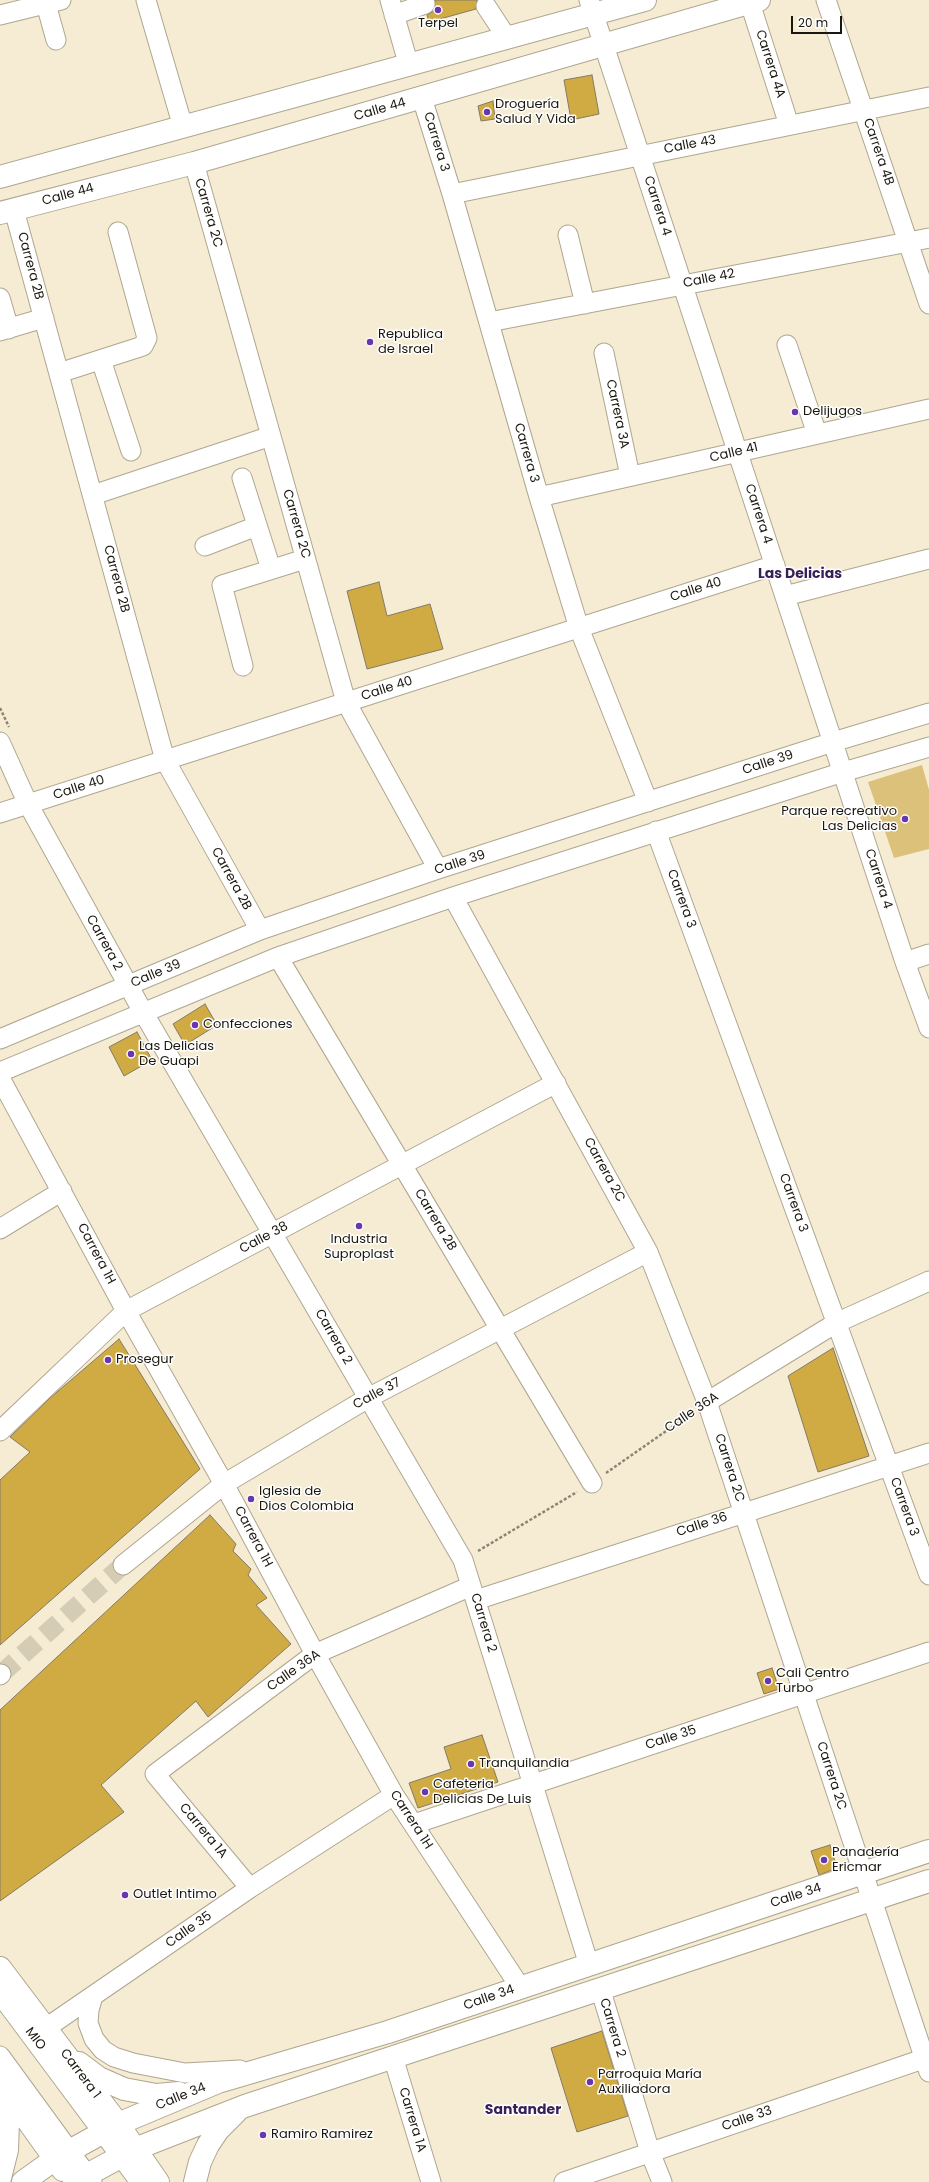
<!DOCTYPE html>
<html>
<head>
<meta charset="utf-8">
<style>
  body { margin:0 }
  #map { position:relative; width:929px; height:2182px; overflow:hidden; background:#f6ecd4; font-family:Poppins,sans-serif }
  canvas { display:block }
  .scale { position:absolute; left:791px; top:16px; width:51px; height:18px; box-sizing:border-box; border:2px solid #1a170e; border-top:0; padding-left:5px; font-size:12px; line-height:14px; white-space:nowrap; color:#1a170e; -webkit-text-stroke:3px #fff; paint-order:stroke }
</style>
</head>
<body>
<div id="map">
<canvas width="929" height="2182"></canvas>
<div class="scale">20 m</div>
</div>
<script>
const c = document.querySelector('canvas').getContext('2d');
c.lineJoin = 'round';
function fillPath(path, color) { c.fillStyle = color; c.fill(path, 'evenodd'); }
const shape = rows => new Path2D(rows.map(r => 'M' + r).join(''));
function strokePath(path, color, width, dash) { c.strokeStyle = color; c.lineWidth = width; c.lineCap = dash ? 'butt' : 'round'; c.setLineDash(dash || []); c.stroke(path); }
function write(font, color, halo, rows, align = 'center') {
  c.font = font + ' Poppins,sans-serif'; c.lineWidth = 3; c.setLineDash([]); c.textBaseline = 'middle'; c.strokeStyle = halo; c.fillStyle = color; for (const [text, x, y, turn = 0] of rows) {
    c.save(); c.translate(x, y); c.rotate((+turn || 0) * Math.PI / 180); c.textAlign = isNaN(turn) ? turn : align; if (halo) c.strokeText(text, 0, 0); c.fillText(text, 0, 0); c.restore();
  }
}
fillPath(shape([
  [922,765,929,790,929,849,894,858,868,782]
]), '#dcc17a');
const building = shape([
  [435,0,477,0,476,9,429,22,427,15,434,11,435,0],
  [592,75,599,114,571,120,564,80,592,75],
  [493,101,495,119,481,121,478,106,493,101],
  [379,582,387,616,430,604,443,649,367,669,347,591,379,582],
  [205,1004,217,1025,185,1045,173,1024,205,1004],
  [137,1032,152,1060,124,1076,109,1047,137,1032],
  [119,1339,200,1469,0,1645,0,1480,30,1452,10,1437,50,1398,119,1339],
  [833,1348,869,1456,818,1472,788,1376,833,1348],
  [210,1515,236,1544,233,1551,251,1569,248,1575,267,1598,256,1605,291,1644,208,1717,196,1701,101,1785,124,1812,0,1901,0,1710,210,1515],
  [772,1668,779,1689,764,1694,757,1673,772,1668],
  [482,1735,498,1782,418,1808,409,1783,451,1769,444,1747,482,1735],
  [830,1845,837,1868,819,1875,811,1851,830,1845],
  [602,2031,628,2116,577,2132,551,2048,602,2031]
]);
fillPath(building, '#d0ab43');
strokePath(building, '#837a64', 1);
strokePath(shape([
  [1,1674,123,1565]
]), '#d5ccb6', 19, [19, 10]);
const minor = shape([
  [146,0,183,127],
  [390,0,409,66],
  [589,0,905,962,929,1028],
  [826,0,929,304],
  [750,3,789,125],
  [46,4,56,40],
  [486,6,507,38],
  [0,15,61,0],
  [394,15,425,4],
  [422,98,452,194,539,497,579,628,648,802],
  [194,163,346,702,438,869],
  [452,194,929,97],
  [14,210,165,760,260,930],
  [568,235,585,304],
  [0,298,9,329],
  [489,322,929,238],
  [0,331,44,318],
  [787,345,817,434],
  [604,353,630,476],
  [101,360,131,451],
  [59,373,143,346,147,338,118,232],
  [242,478,271,569],
  [93,495,271,436],
  [539,497,929,409],
  [205,546,257,526],
  [785,596,929,559],
  [243,666,222,585,305,559],
  [0,742,28,804,143,1012,463,1560,589,1965],
  [0,813,775,565],
  [656,831,929,1575],
  [453,897,648,1252,707,1402,929,2072],
  [278,957,592,1483],
  [905,962,929,954],
  [0,1039,260,930,438,869,833,742,929,713],
  [0,1072,278,957,453,897,843,772,929,747],
  [0,1078,126,1311,224,1484,315,1654,394,1795,520,1987],
  [0,1229,62,1191],
  [707,1402,836,1323,929,1281],
  [0,1431,126,1311,556,1083],
  [123,1565,224,1484,368,1398,648,1252],
  [476,1600,929,1453],
  [0,1675,1,1674],
  [414,1824,929,1652],
  [250,1888,155,1774,315,1654,471,1586],
  [600,1988,650,2152,662,2182],
  [0,1994,140,2182],
  [93,1996,89,2010,88,2023,94,2039,103,2050,114,2057,133,2063,185,2073,240,2070],
  [46,2028,250,1888,394,1795],
  [0,2056,92,2182],
  [393,2057,431,2182],
  [564,2182,929,2057]
]);
const major = shape([
  [0,177,645,0],
  [0,213,194,163,759,0],
  [0,1968,118,2124,158,2182],
  [79,2063,99,2078,124,2089,156,2095,179,2093],
  [0,2082,63,2170],
  [0,2089,8,2121,7,2150,0,2178],
  [23,2182,55,2159,118,2124,218,2082,388,2032,929,1851],
  [74,2182,135,2149,245,2106,929,1881],
  [195,2182,200,2162,208,2145,218,2130,236,2112]
]);
strokePath(minor, '#afa68f', 21);
strokePath(major, '#afa68f', 24);
strokePath(shape([
  [0,708,9,727],
  [606,1473,692,1413],
  [478,1551,577,1492]
]), '#8c8574', 2.5, [3, 2]);
strokePath(minor, '#fff', 19);
strokePath(major, '#fff', 22);
for (const [x, y, r, color] of [
  [438,10,4,"#6a36ae"],
  [487,112,4,"#6a36ae"],
  [370,342,4,"#6a36ae"],
  [795,412,4,"#6a36ae"],
  [905,819,4,"#6a36ae"],
  [195,1025,4,"#6a36ae"],
  [131,1054,4,"#6a36ae"],
  [359,1226,4,"#6a36ae"],
  [108,1360,4,"#6a36ae"],
  [251,1499,4,"#6a36ae"],
  [768,1681,4,"#6a36ae"],
  [471,1764,4,"#6a36ae"],
  [425,1792,4,"#6a36ae"],
  [824,1860,4,"#6a36ae"],
  [125,1895,4,"#6a36ae"],
  [590,2082,4,"#6a36ae"],
  [263,2135,4,"#6a36ae"]
]) { const dot = new Path2D(); dot.arc(x, y, r, 0, 2 * Math.PI); c.fillStyle = color; c.fill(dot); strokePath(dot, '#fff', 1.5); }
write('13px', '#1a170e', '#fff', [
  ["Terpel",438,24,"center"],
  ["Droguería",495,105],
  ["Salud Y Vida",495,120],
  ["Republica",378,335],
  ["de Israel",378,350],
  ["Delijugos",803,412],
  ["Parque recreativo",897,812,"right"],
  ["Las Delicias",897,827,"right"],
  ["Confecciones",203,1025],
  ["Las Delicias",139,1047],
  ["De Guapi",139,1062],
  ["Industria",359,1240,"center"],
  ["Suproplast",359,1255,"center"],
  ["Prosegur",116,1360],
  ["Iglesia de",259,1492],
  ["Dios Colombia",259,1507],
  ["Cali Centro",776,1674],
  ["Turbo",776,1689],
  ["Tranquilandia",479,1764],
  ["Cafeteria",433,1785],
  ["Delicias De Luis",433,1800],
  ["Panadería",832,1853],
  ["Ericmar",832,1868],
  ["Outlet Intimo",133,1895],
  ["Parroquia María",598,2075],
  ["Auxiliadora",598,2090],
  ["Ramiro Ramirez",271,2135]
], 'left');
write('13px', '#1a170e', '#fff', [
  ["Carrera 4A",770,64,72],
  ["Calle 44",380,110,-16],
  ["Carrera 3",436,142,73],
  ["Calle 43",690,145,-11],
  ["Carrera 4B",878,152,71],
  ["Calle 44",68,195,-15],
  ["Carrera 4",657,206,72],
  ["Carrera 2C",208,213,74],
  ["Carrera 2B",30,266,75],
  ["Calle 42",709,279,-11],
  ["Carrera 3A",617,414,78],
  ["Carrera 3",526,453,74],
  ["Calle 41",734,453,-13],
  ["Carrera 4",758,514,72],
  ["Carrera 2C",296,524,74],
  ["Carrera 2B",116,579,75],
  ["Calle 40",696,590,-18],
  ["Calle 40",387,689,-18],
  ["Calle 39",768,763,-18],
  ["Calle 40",79,788,-18],
  ["Calle 39",460,863,-18],
  ["Carrera 2B",231,879,61],
  ["Carrera 4",878,879,72],
  ["Carrera 3",681,899,70],
  ["Carrera 2",104,943,61],
  ["Calle 39",156,974,-23],
  ["Carrera 2C",604,1170,61],
  ["Carrera 3",793,1203,70],
  ["Carrera 2B",435,1220,59],
  ["Calle 38",264,1238,-28],
  ["Carrera 1H",96,1254,62],
  ["Carrera 2",333,1337,60],
  ["Calle 37",377,1394,-28],
  ["Calle 36A",692,1413,-34],
  ["Carrera 2C",729,1468,72],
  ["Carrera 3",904,1507,70],
  ["Calle 36",702,1525,-18],
  ["Carrera 1H",253,1537,62],
  ["Carrera 2",483,1623,73],
  ["Calle 36A",294,1671,-35],
  ["Calle 35",671,1738,-18],
  ["Carrera 2C",831,1776,72],
  ["Carrera 1H",411,1820,57],
  ["Carrera 1A",203,1831,50],
  ["Calle 34",796,1896,-18],
  ["Calle 35",189,1930,-35],
  ["Calle 34",489,1998,-19],
  ["Carrera 2",612,2028,73],
  ["MIO",35,2039,53],
  ["Carrera 1",80,2074,53],
  ["Calle 34",181,2097,-22],
  ["Calle 33",747,2119,-19],
  ["Carrera 1A",412,2120,73]
]);
write('bold 14px', '#371f59', '#fff', [
  ["Las Delicias",800,574],
  ["Santander",523,2110]
]);
</script>
</body>
</html>
